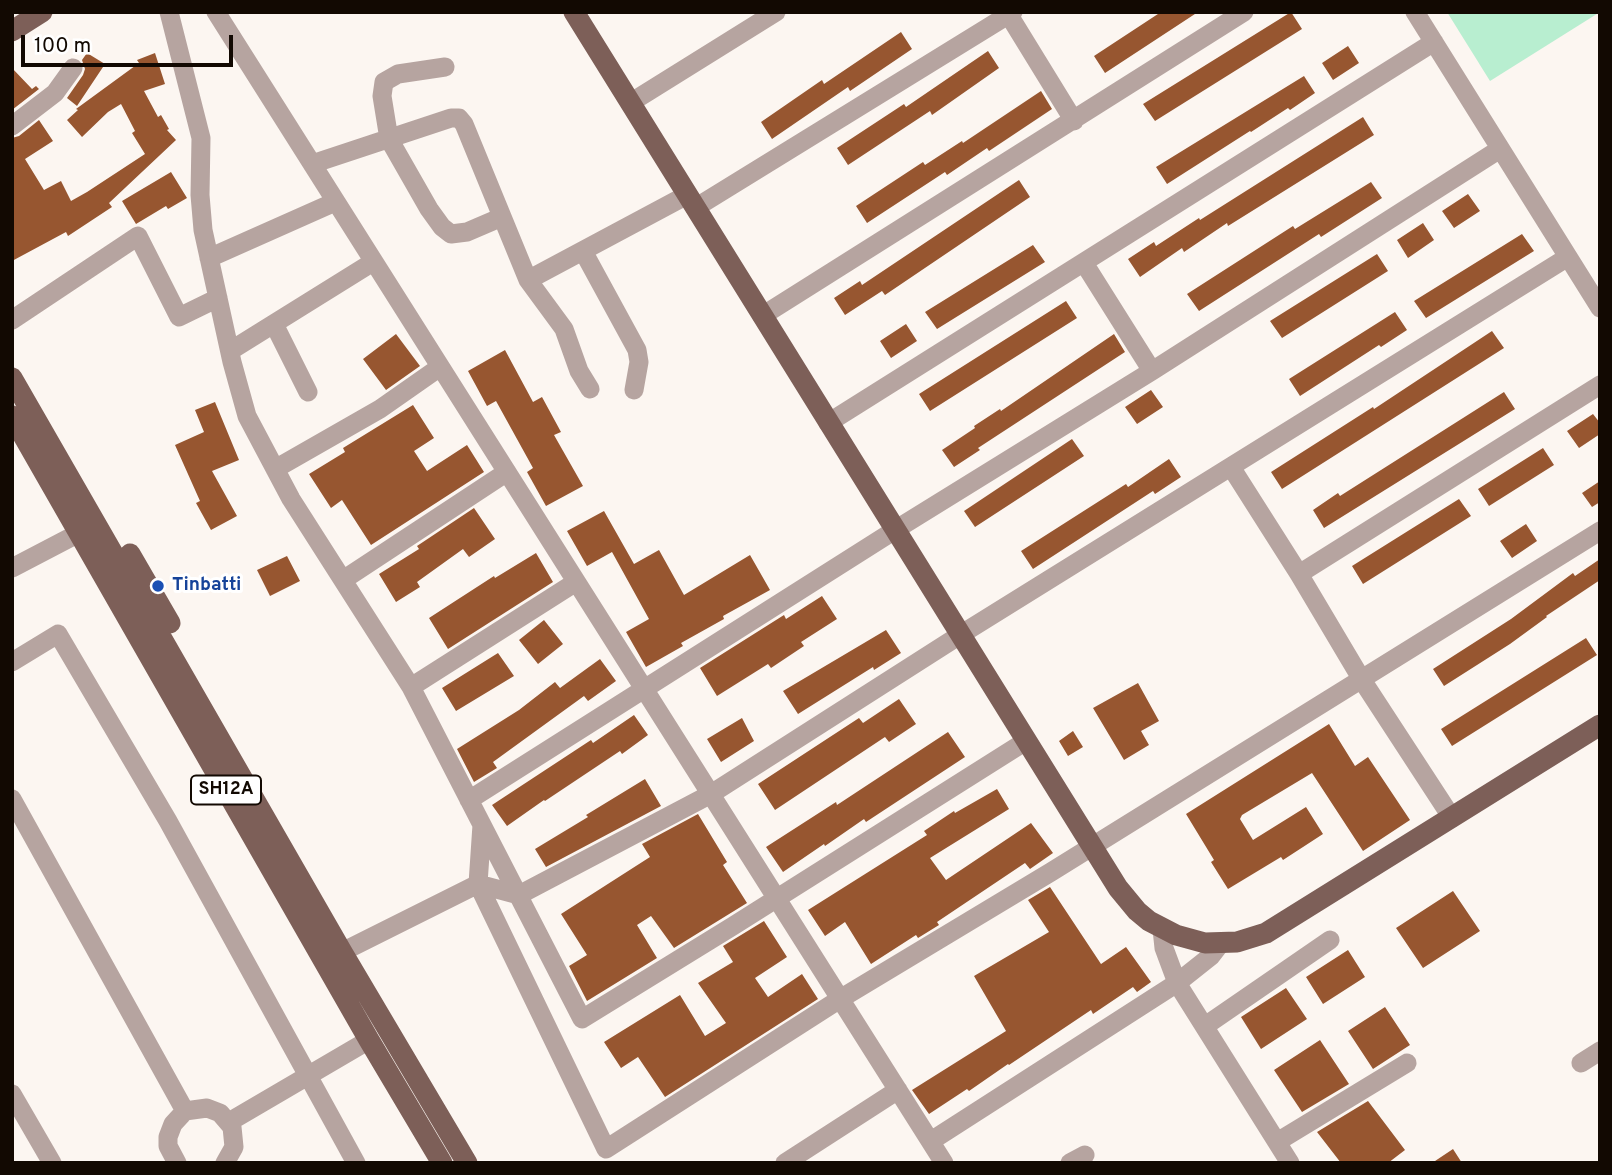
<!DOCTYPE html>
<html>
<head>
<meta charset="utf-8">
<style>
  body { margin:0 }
  #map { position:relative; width:1612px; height:1175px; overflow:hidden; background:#fcf6f1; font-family:Overpass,sans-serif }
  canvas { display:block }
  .frame { position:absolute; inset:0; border:14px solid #120902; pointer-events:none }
  .scale { position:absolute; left:21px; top:35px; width:212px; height:32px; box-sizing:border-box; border:4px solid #120902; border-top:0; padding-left:9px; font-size:21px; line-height:24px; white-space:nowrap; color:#120902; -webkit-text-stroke:5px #fff; paint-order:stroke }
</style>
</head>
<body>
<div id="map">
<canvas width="1612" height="1175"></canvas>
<div class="frame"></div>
<div class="scale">100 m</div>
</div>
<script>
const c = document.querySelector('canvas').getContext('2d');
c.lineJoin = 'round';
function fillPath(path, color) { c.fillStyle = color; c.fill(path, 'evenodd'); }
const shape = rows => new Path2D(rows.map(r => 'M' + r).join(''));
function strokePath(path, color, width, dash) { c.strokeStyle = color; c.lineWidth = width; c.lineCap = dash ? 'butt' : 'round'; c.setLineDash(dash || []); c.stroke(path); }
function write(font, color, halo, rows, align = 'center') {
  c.font = font + ' Overpass,sans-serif'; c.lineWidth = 6; c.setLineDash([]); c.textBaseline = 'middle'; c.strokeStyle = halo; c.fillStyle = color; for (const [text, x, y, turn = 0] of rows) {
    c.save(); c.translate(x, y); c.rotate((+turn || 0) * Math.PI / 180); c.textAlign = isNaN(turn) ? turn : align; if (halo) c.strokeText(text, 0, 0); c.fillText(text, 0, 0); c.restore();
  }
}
fillPath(shape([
  [1447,12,1600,12,1490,81]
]), '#b8eed0');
fillPath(shape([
  [1161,12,1198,12,1105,73,1094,56],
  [1291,12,1302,29,1155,121,1143,104],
  [901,32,912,49,850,91,848,87,772,139,761,122,822,80,824,84],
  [1348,46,1359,63,1333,80,1322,63],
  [988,51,999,68,932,115,930,111,848,165,837,148,904,104,906,107],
  [87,53,105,64,77,106,67,98,83,75,85,69,82,60],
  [155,53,165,84,144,91,158,117,161,115,169,129,167,130,176,140,109,203,112,207,68,236,66,232,12,261,12,138,19,136,39,120,53,141,25,159,44,190,61,181,71,201,87,192,145,154,132,133,135,131,121,104,108,112,82,137,67,120,78,110,76,109,139,63,137,60],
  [12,68,32,89,36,86,39,89,12,110],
  [1304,76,1315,93,1290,110,1288,108,1251,132,1250,131,1167,184,1156,167],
  [1041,91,1052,109,989,151,987,148,947,175,945,172,867,223,856,206,923,162,925,165,962,141,963,143],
  [1363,117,1374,135,1228,226,1227,223,1184,252,1182,248,1140,277,1128,259,1154,242,1156,246,1199,218,1200,220],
  [171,172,187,198,168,209,166,206,136,224,122,201],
  [1019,180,1030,197,885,295,882,291,845,315,834,298,860,281,862,285],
  [1371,182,1382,198,1321,237,1319,234,1199,311,1187,294,1293,226,1295,229],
  [1468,194,1480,211,1454,228,1442,211],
  [1423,223,1434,240,1408,258,1397,240],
  [1522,234,1534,251,1426,318,1414,301],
  [1033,245,1045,262,937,329,925,312],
  [1377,254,1388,271,1282,338,1270,321],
  [1066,301,1077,318,930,411,919,394],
  [1395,312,1407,330,1381,347,1379,345,1300,396,1289,379],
  [906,324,917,341,891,358,880,341],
  [1492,331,1504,348,1282,489,1271,472,1373,407,1374,409],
  [396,334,420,366,386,390,363,359],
  [1114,334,1125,352,978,448,980,450,954,467,942,450,975,428,974,426,1000,409,1001,411],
  [505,350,533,402,542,397,561,432,554,435,583,486,546,506,527,472,533,468,496,401,487,406,468,371],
  [1151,390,1163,407,1137,424,1125,407],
  [1504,392,1515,409,1324,528,1313,510,1338,493,1340,496],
  [215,402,239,460,212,471,237,516,211,530,196,503,200,501,175,445,204,432,195,410],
  [413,405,434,438,414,451,427,471,467,445,484,472,371,545,342,500,331,508,309,474,345,452,343,448],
  [1593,414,1600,423,1600,434,1579,448,1567,431],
  [1072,439,1084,456,975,527,964,511],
  [1543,448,1554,465,1489,506,1478,489],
  [1169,459,1181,477,1155,494,1153,491,1033,569,1021,551,1126,484,1128,487],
  [1600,481,1600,502,1592,507,1582,493],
  [1459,499,1471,516,1363,584,1352,566],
  [474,508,495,539,469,557,463,549,417,582,420,587,396,602,379,574,419,549,417,546],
  [604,511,634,564,659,550,684,595,750,555,770,590,723,616,724,619,681,643,683,646,646,667,626,632,649,619,612,552,587,566,567,531],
  [1526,524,1537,541,1512,558,1500,541],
  [536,553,553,582,448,649,429,618,494,576,495,578],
  [287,556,300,581,270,596,257,570],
  [1600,559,1600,580,1546,616,1547,617,1510,644,1444,686,1433,669,1511,619,1573,573,1575,576],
  [822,596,837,619,801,642,804,646,771,668,768,664,717,696,700,668,784,615,786,619],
  [544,620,563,644,538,664,519,640],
  [886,630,901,653,874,670,873,667,798,714,783,691],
  [1586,638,1597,655,1452,746,1441,729],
  [498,653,514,676,456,711,442,688],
  [600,659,616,681,588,701,584,696,493,762,497,768,474,782,457,749,519,710,555,682,560,688],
  [1138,683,1159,721,1141,731,1149,745,1124,760,1093,708],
  [899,699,916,724,889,742,885,737,775,810,758,784,859,718,863,723],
  [634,715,648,735,622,754,620,751,545,801,544,800,507,826,492,805,591,740,593,743],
  [742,718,754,741,721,762,707,739],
  [1329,724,1355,766,1368,757,1410,820,1363,851,1312,773,1242,815,1240,819,1253,840,1306,807,1323,834,1283,860,1281,857,1228,889,1211,862,1214,860,1186,814],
  [1073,731,1083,747,1068,756,1059,741],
  [948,732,965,757,866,822,864,819,825,846,824,844,783,872,766,847,836,802,837,805],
  [645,779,661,806,546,867,535,849,588,817,586,815],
  [997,789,1009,809,930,858,946,880,1031,823,1053,853,1030,869,1025,863,937,922,939,925,918,938,916,935,871,964,845,922,825,936,808,910,927,835,924,831,954,811,955,813],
  [698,814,727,862,723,865,747,903,674,948,651,916,637,925,657,958,587,1001,569,966,587,955,561,914,650,857,642,844],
  [1050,887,1101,964,1126,947,1151,982,1137,992,1133,987,1093,1014,1091,1010,1009,1065,1008,1064,969,1091,967,1089,929,1114,912,1090,1006,1031,974,976,1049,932,1028,900],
  [1453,891,1480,931,1423,968,1396,928],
  [764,921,787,957,755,978,768,997,802,974,818,999,665,1097,638,1057,621,1068,604,1042,680,995,705,1036,726,1023,698,983,733,962,723,946],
  [1348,950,1365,977,1323,1004,1306,977],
  [1286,988,1307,1019,1261,1049,1241,1017],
  [1385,1007,1410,1045,1373,1069,1348,1031],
  [1320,1040,1349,1084,1302,1112,1274,1070],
  [1368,1101,1405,1150,1388,1163,1341,1163,1317,1132],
  [1453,1149,1462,1163,1432,1163]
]), '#975630');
strokePath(shape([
  [169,12,201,138,200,195,203,230,232,362,247,416,291,499,411,687,582,1019,733,926,1026,741],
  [216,12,944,1163],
  [1007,12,1074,121],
  [1415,12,1600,308],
  [445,67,398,74,384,82,382,96,389,139,429,209,442,227,451,234,467,232,502,217],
  [630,103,776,12],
  [12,126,55,93,73,68],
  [312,164,451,118,459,118,464,124,528,280,564,329,579,371,590,389],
  [695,208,1013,12],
  [583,251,637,350,639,362,634,390],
  [209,258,335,202],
  [1084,263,1152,371],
  [528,280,687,195],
  [762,316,1244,12],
  [12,320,138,236,179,317,218,298],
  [274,324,308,392],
  [230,351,373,262],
  [828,423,1434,42],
  [1231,467,1299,574,1362,680,1452,818],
  [275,469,380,409,440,367],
  [12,568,79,533],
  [1299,574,1600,385],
  [343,580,507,472],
  [12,662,58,634,168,821,356,1163],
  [411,687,576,582],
  [12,799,185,1111],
  [469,800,895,530,1152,371,1500,149],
  [482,825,478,884,606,1149,840,999,1051,872,1600,531],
  [1162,929,1164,948,1177,983,1290,1163],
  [342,952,478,884,519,895,711,794,960,635,1568,257],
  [1205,1026,1330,940],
  [1581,1063,1600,1051],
  [12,1094,52,1163],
  [229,1122,369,1040],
  [931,1141,1177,983,1211,956,1221,943],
  [1277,1142,1407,1063],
  [177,1163,168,1146,168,1137,173,1124,185,1111,207,1108,220,1113,232,1127,234,1147,225,1163],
  [785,1163,898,1090],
  [1070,1163,1085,1155]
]), '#b6a4a0', 19);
strokePath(shape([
  [574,12,1118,888,1137,911,1149,921,1176,935,1205,943,1237,942,1266,933,1600,725],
  [12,31,42,12],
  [12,378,342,952,467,1163],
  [12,416,369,1040,442,1163],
  [130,554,170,623]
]), '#7d5f58', 21);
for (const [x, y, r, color] of [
  [158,586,7,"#1a4fb4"]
]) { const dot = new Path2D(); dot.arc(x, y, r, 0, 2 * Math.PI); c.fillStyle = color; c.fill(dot); strokePath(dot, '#fff', 2.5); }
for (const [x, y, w] of [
  [226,790,70]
]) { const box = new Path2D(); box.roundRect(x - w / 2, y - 14.5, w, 29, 5); c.fillStyle = '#fff'; c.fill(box); strokePath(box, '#120902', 2); }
write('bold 18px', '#120902', null, [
  ["SH12A",226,790]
]);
write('bold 19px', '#164399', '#fff', [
  ["Tinbatti",172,586]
], 'left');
</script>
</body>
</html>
